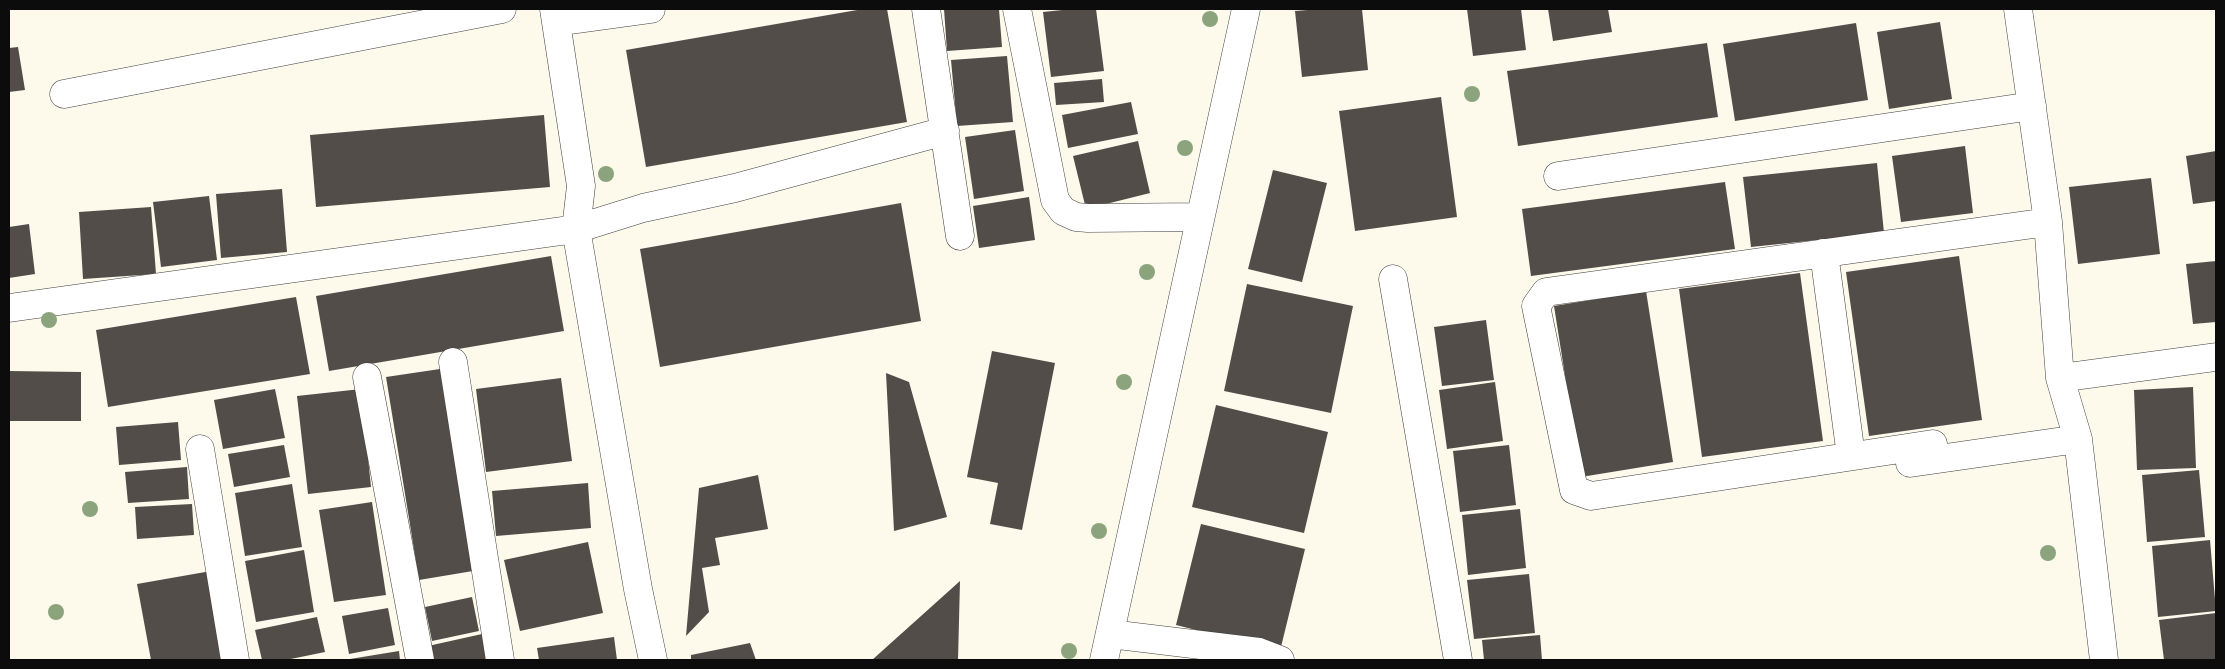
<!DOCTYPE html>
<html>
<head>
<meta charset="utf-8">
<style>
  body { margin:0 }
  #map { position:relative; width:2225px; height:669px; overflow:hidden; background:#fdfaec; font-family:Literata,serif }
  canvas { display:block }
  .frame { position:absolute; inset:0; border:10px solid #0c0c0c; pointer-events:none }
</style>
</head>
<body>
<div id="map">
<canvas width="2225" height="669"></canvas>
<div class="frame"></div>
</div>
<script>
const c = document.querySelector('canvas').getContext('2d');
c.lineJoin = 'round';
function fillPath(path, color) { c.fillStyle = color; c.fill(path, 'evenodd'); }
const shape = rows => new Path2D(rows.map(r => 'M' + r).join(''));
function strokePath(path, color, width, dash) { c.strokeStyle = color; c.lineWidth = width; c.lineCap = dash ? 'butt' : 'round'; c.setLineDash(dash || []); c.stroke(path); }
fillPath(shape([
  [863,9,887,9,907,122,646,167,626,50],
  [944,9,999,9,1002,47,947,51],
  [1072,9,1096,9,1104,71,1051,77,1043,12],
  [1320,9,1362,9,1368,70,1302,77,1295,11],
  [1467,9,1521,9,1526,50,1473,56],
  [1548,9,1608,9,1612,32,1553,41],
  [1940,22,1952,99,1889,109,1877,32],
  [1856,23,1868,100,1735,121,1723,44],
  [1707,43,1718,117,1518,146,1507,71],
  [18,47,25,90,9,92,9,48],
  [1007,56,1013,122,957,126,951,60],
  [1102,79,1104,102,1056,105,1054,83],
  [1441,97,1457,217,1355,231,1339,111],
  [1131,102,1138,134,1068,148,1062,115],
  [544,115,550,187,316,207,310,135],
  [1015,130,1024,191,974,199,965,137],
  [1138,141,1150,193,1086,209,1073,156],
  [1965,146,1973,213,1901,222,1892,156],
  [2216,151,2216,201,2193,204,2186,156],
  [1877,163,1884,233,1751,247,1743,177],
  [1273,170,1327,183,1302,282,1248,269],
  [2151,178,2160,254,2078,264,2069,187],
  [1725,182,1735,249,1531,276,1522,209],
  [282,189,287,252,221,258,216,194],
  [209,196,217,260,161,267,153,202],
  [1029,197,1035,240,979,248,973,206],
  [901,203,921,321,660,367,640,249],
  [151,207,156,274,83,279,79,212],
  [29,224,35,274,9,278,9,227],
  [551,256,564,331,329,371,316,296],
  [1959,256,1982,420,1869,436,1846,272],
  [2216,261,2216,322,2193,324,2186,264],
  [1800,273,1823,441,1702,457,1679,289],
  [1247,284,1353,306,1331,413,1224,391],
  [1646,291,1673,462,1581,477,1554,306],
  [296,297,310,374,108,407,96,330],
  [1486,320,1494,380,1442,386,1434,327],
  [992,351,1055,363,1022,530,990,524,998,483,967,477],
  [440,369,473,571,419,580,386,377],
  [9,371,81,372,81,421,9,421],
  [886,373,909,382,947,517,894,531],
  [561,378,572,461,486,472,476,389],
  [1495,382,1503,441,1447,449,1439,390],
  [2193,387,2196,468,2137,470,2134,390],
  [275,389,285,438,223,449,214,400],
  [361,389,371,487,308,494,297,396],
  [1216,405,1328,432,1304,533,1192,507],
  [178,422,181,460,119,465,116,427],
  [284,445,290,477,234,487,228,454],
  [1509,445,1516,505,1460,512,1453,451],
  [187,467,189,499,128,503,125,472],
  [2199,470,2205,537,2147,542,2142,475],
  [758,475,768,529,715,538,720,565,702,568,709,612,686,636,699,488],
  [588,483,591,528,496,536,492,491],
  [292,484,302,547,245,556,235,493],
  [372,502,386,595,334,602,319,510],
  [192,504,194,535,137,539,135,507],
  [1520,509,1526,568,1468,575,1462,515],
  [1201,524,1305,549,1280,651,1176,625],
  [2210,540,2216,611,2158,617,2152,546],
  [588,542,603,613,520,631,504,560],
  [304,550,314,612,256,622,245,561],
  [211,571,227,660,151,660,137,584],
  [1529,574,1535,633,1474,639,1467,580],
  [960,581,958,660,872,660],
  [472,597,479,631,432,641,425,607],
  [388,608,395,645,349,654,342,616],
  [2216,613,2216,660,2164,660,2159,620],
  [317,617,325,652,286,660,262,660,255,630],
  [482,634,488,660,431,660,428,646],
  [1540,635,1542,660,1484,660,1482,640],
  [614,637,617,660,539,660,537,648],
  [750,643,756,660,691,660,691,655],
  [399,651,400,660,350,660,350,659]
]), '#534d49');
const minor = shape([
  [554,9,581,186,576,229,638,589,653,660],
  [926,9,960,236],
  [1017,9,1055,200,1063,211,1076,217,1088,218,1200,217],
  [2018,9,2048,222,2060,378,2078,439,2104,660],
  [556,22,651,9],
  [64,94,502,9],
  [1558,176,2032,106],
  [1824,253,1851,456],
  [1393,279,1458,660],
  [9,308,576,229,643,208,735,188,945,131],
  [453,362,500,660],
  [367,377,420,660],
  [2060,378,2216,357],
  [1933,444,1591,496,1574,490,1536,306,1546,292,2048,222],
  [200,449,235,660],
  [1910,463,2078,439],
  [1110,634,1259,652,1280,660],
  [1104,660,1246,9]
]);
strokePath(minor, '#3f3f3f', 29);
strokePath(minor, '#fff', 28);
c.fillStyle = '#8ca47d';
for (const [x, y] of [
  [1210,19],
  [1472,94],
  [1185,148],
  [606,174],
  [1147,272],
  [49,320],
  [1124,382],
  [90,509],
  [1099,531],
  [2048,553],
  [56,612],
  [1069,651]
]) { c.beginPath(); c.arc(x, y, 8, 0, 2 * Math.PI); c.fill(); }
</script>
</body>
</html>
